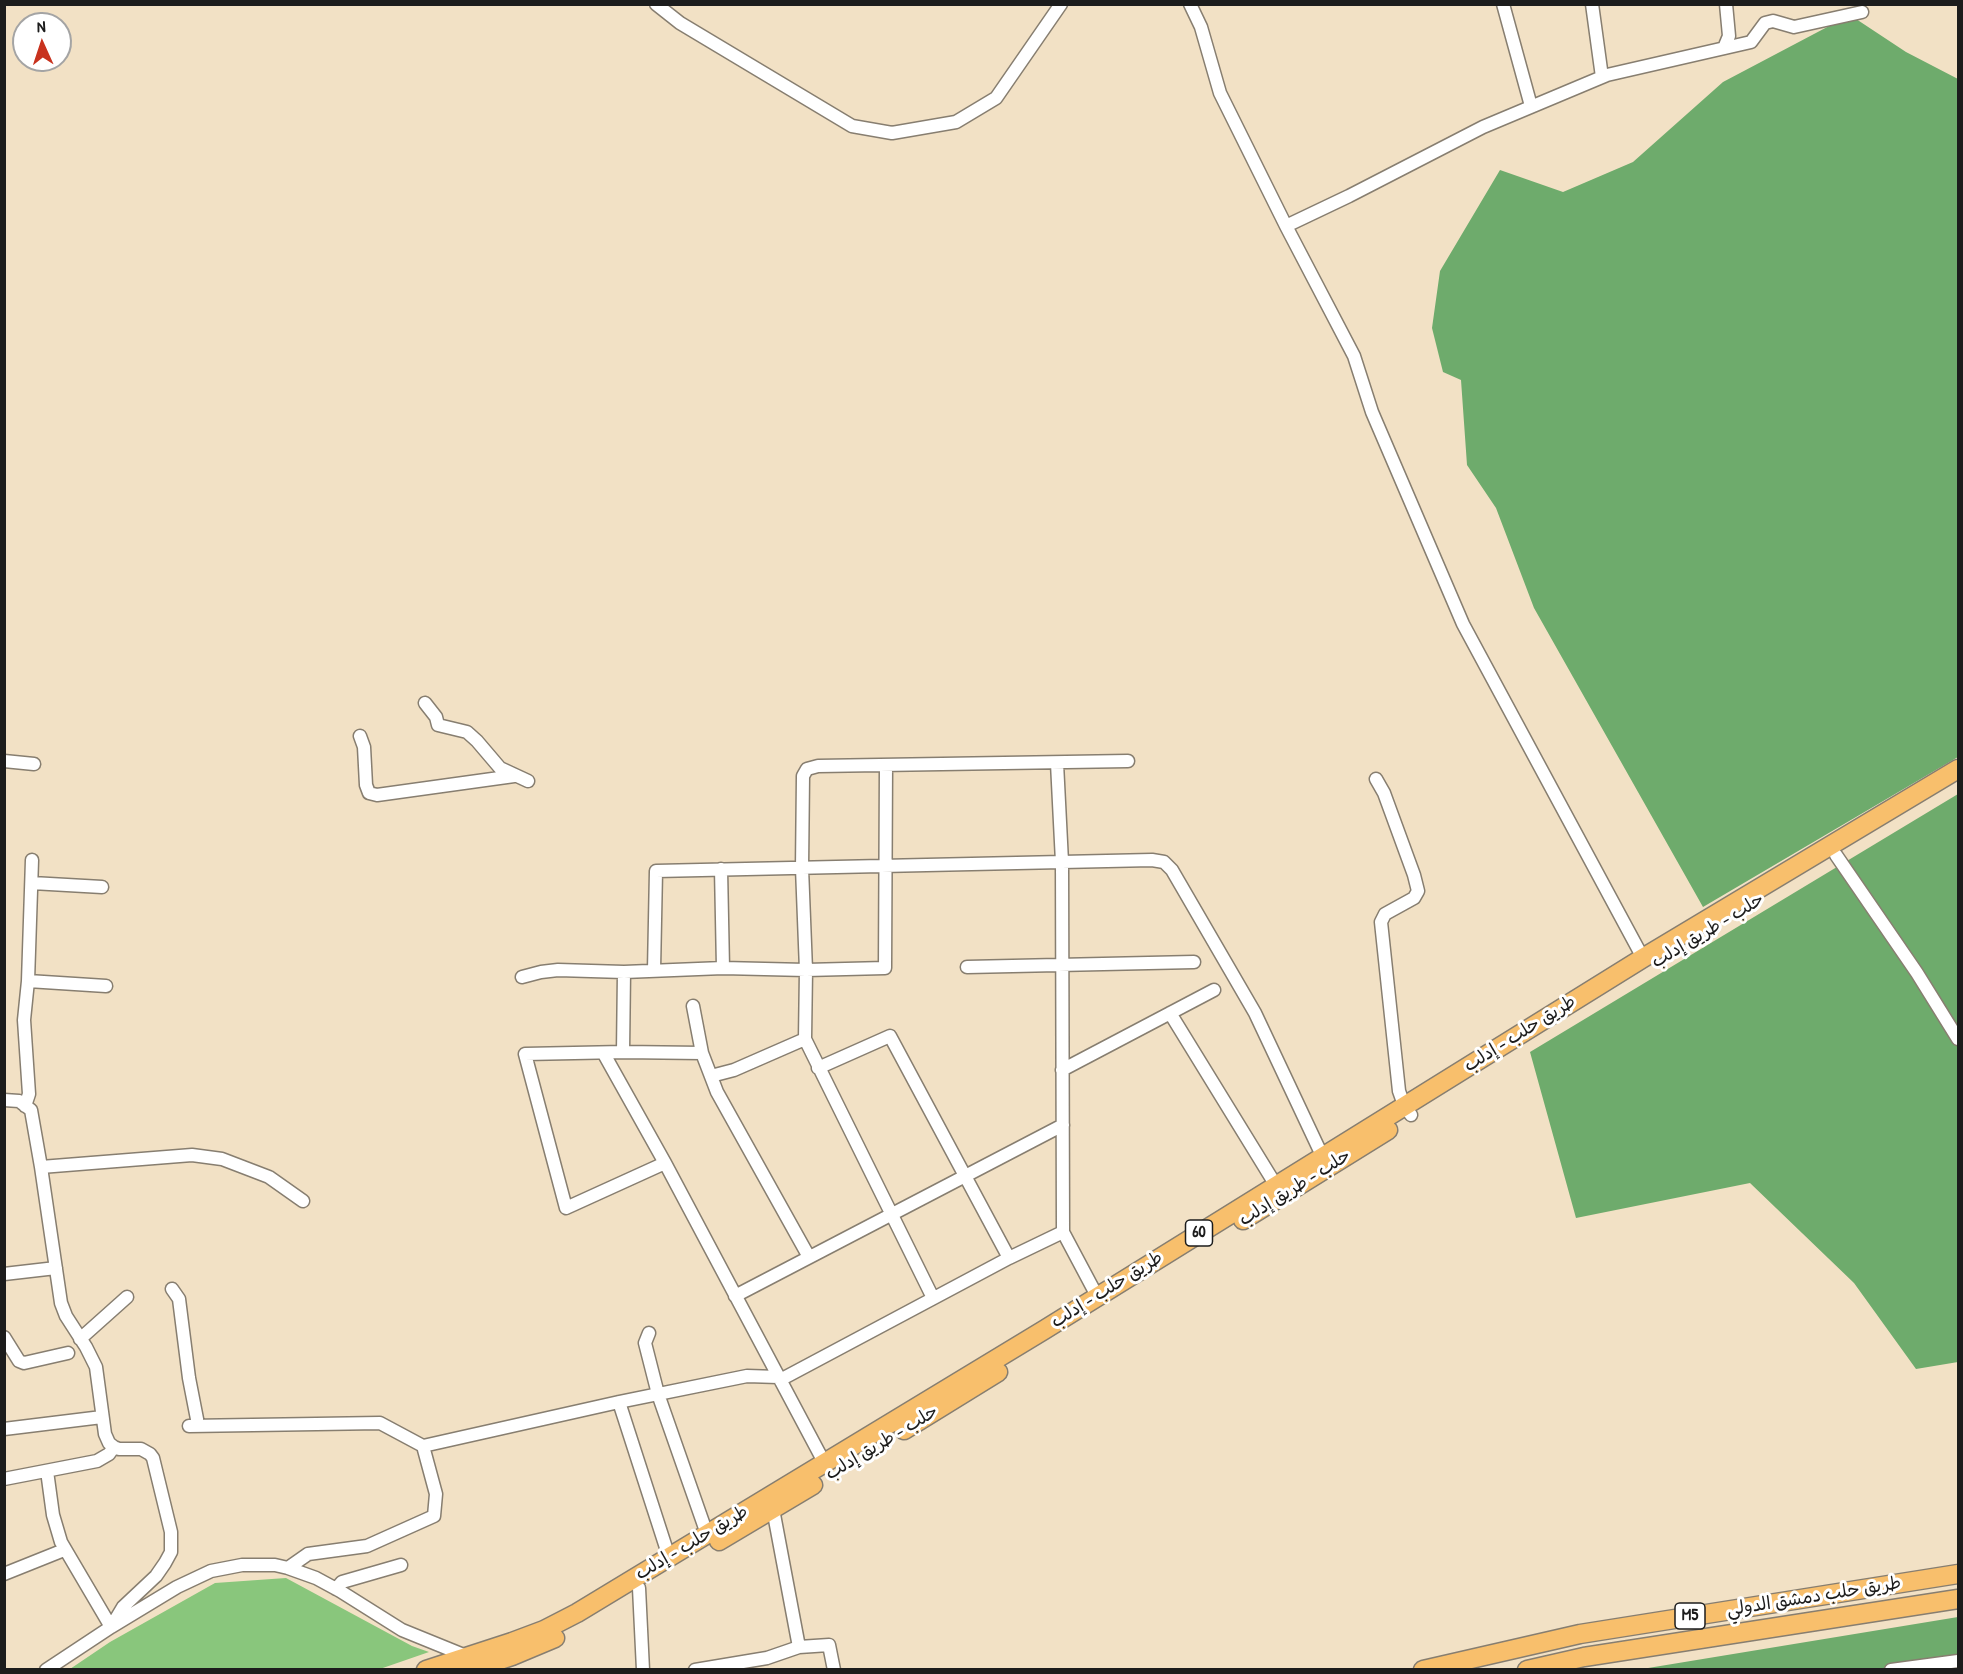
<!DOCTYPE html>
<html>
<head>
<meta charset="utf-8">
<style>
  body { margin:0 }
  #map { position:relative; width:1963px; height:1674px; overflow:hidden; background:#f2e1c5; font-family:"Patrick Hand",sans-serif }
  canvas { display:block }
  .frame { position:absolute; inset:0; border:6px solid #1c1c1c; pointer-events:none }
  .north { position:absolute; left:12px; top:12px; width:60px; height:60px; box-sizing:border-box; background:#fff; border:2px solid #a4a4a4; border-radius:50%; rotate:357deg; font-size:16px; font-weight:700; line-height:24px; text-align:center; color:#1c1c1c }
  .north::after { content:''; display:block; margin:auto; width:21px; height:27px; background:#c8321e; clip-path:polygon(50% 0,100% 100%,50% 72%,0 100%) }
</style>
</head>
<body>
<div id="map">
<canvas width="1963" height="1674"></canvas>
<div class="frame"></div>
<div class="north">N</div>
</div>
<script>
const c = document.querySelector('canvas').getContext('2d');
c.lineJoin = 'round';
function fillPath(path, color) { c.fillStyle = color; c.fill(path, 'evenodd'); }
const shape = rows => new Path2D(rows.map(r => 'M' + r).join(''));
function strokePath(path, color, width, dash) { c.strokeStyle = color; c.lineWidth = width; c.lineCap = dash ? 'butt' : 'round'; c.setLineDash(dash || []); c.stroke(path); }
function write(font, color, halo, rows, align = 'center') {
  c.font = font + ' "Patrick Hand","Playpen Sans Arabic",sans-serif'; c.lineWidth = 6; c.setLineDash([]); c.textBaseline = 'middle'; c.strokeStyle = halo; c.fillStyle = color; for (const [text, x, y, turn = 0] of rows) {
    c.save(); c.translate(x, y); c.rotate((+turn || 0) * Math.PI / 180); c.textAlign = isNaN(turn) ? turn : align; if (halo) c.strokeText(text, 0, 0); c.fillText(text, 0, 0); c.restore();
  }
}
fillPath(shape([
  [286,1578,412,1646,429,1652,377,1670,70,1669,110,1642,215,1583]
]), '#89c67c');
fillPath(shape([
  [1850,15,1906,52,1958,79,1958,757,1703,907,1534,608,1496,508,1467,465,1461,380,1443,372,1432,328,1440,271,1500,170,1563,192,1633,162,1723,82],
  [1958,794,1958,1362,1916,1369,1854,1283,1750,1183,1576,1218,1530,1052],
  [1958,1617,1958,1669,1642,1669]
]), '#6eab6c');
const minor = shape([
  [656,4,680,23,852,126,892,133,956,122,996,98,1061,4],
  [1190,4,1201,27,1220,93,1286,226,1354,356,1372,412,1463,624,1643,958],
  [1503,4,1531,106],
  [1592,4,1602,77],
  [1724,48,1729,36,1726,4],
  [1286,226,1349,196,1483,127,1607,75,1751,42,1765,23,1773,21,1794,27,1862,12],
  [425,703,436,717,438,725,467,732,477,741,500,768,528,781],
  [360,736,364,747,366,785,369,793,377,795,514,776],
  [4,761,34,764],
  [1057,763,1062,862,1063,1232,1097,1296],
  [1376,779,1384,793,1414,875,1418,891,1414,898,1385,914,1381,922,1399,1091,1404,1105,1411,1115],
  [1836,855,1917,973,1958,1039],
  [721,869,723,968],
  [32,883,102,887],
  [967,967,1194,962],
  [654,970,656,871,1152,860,1164,862,1172,870,1255,1013,1319,1149],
  [522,977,541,972,558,970,624,972],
  [28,981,32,860],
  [693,1006,702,1053,717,1092,809,1257],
  [1170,1013,1272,1179],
  [623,1052,624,972,723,968,806,970,885,968,886,765],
  [604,1054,665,1163,825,1464],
  [818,1068,890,1036,1009,1258],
  [1062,1070,1214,990],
  [711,1076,734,1070,805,1039],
  [4,1100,19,1101,31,1110,41,1167,61,1303,66,1316,86,1347,96,1367,105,1434,109,1443,114,1447,119,1449,141,1449,150,1454,153,1458,171,1532,171,1552,165,1563,156,1576,123,1607,111,1627],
  [25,1106,29,1094,24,1020,28,981,106,986],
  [665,1163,566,1208,525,1054,623,1052,702,1053],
  [41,1167,192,1155,222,1159,269,1177,303,1201],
  [4,1274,56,1268],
  [172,1289,179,1299,189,1378,197,1419],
  [735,1296,1063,1125],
  [933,1298,805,1039,806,970,802,868,803,776,807,769,818,766,1128,761],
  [649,1333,645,1343,658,1394,707,1534],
  [4,1337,19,1361,24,1363,68,1353],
  [80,1339,127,1297],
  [780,1380,1009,1258,1063,1232],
  [619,1402,669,1557],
  [189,1426,380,1423,423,1446,436,1494,434,1516,367,1546,308,1554,288,1568],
  [4,1429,102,1417],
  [423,1446,619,1402,747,1376,778,1377],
  [47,1471,53,1515,61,1542,111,1627],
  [4,1479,97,1461,109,1454,114,1447],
  [773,1509,799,1647,829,1645,834,1670],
  [4,1574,64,1550],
  [639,1588,643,1670],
  [336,1589,342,1582,401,1565],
  [46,1670,111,1627,177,1587,211,1571,242,1565,275,1565,288,1568,316,1578,340,1591,402,1630,466,1656],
  [695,1670,767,1658,799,1647],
  [1891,1670,1958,1661]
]);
const highway = shape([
  [1243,1220,1388,1130],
  [904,1430,998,1372],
  [719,1541,813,1485],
  [426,1670,512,1642,544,1630,577,1613,1044,1330,1643,958,1958,769],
  [470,1670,512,1656,555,1638],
  [1423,1670,1580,1634,1958,1574],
  [1527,1670,1584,1657,1958,1599]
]);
strokePath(minor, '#877e70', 15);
strokePath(highway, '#877e70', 21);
strokePath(minor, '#fff', 12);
strokePath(highway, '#f8bf6c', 18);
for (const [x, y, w] of [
  [1199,1233,27],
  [1690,1616,30]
]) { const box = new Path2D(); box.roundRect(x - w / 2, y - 13, w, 26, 4.5); c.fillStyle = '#fff'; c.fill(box); strokePath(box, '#1c1c1c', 1.5); }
write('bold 16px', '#1c1c1c', null, [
  ["60",1199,1233],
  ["M5",1690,1616]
]);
write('18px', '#1c1c1c', '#fff', [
  ["حلب - طريق إدلب",1708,931,-31],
  ["طريق حلب - إدلب",1520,1034,-32],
  ["حلب - طريق إدلب",1295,1188,-32],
  ["طريق حلب - إدلب",1107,1290,-32],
  ["حلب - طريق إدلب",882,1443,-31],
  ["طريق حلب - إدلب",692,1543,-31],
  ["طريق حلب دمشق الدولي",1814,1597,-9]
]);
</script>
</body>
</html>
